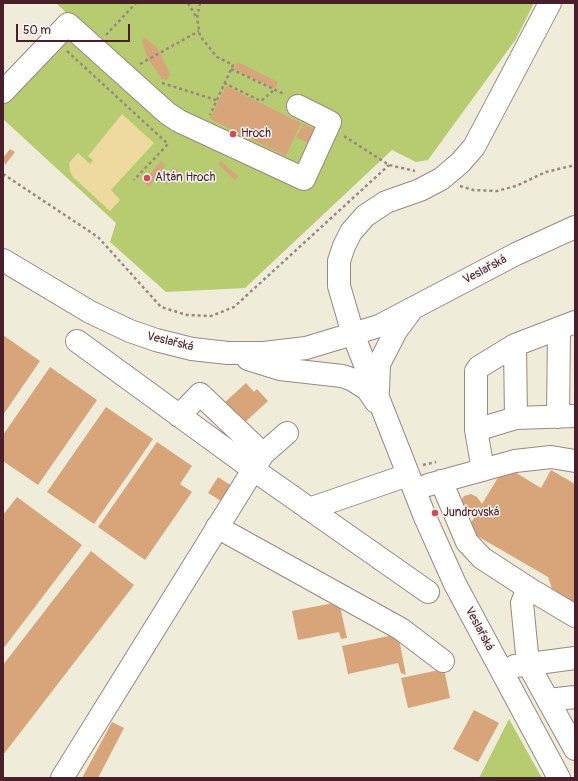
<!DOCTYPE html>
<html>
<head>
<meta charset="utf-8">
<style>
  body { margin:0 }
  #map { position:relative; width:578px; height:781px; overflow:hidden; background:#efecda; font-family:Pangolin,sans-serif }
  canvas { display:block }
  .frame { position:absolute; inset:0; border:4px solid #4a1f2b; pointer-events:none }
  .scale { position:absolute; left:16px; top:24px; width:114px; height:18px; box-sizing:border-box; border:2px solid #4a1f2b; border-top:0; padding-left:5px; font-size:12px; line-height:14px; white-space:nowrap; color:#4a1f2b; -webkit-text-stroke:3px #f6f6f2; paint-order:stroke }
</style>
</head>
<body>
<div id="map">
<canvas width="578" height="781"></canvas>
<div class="frame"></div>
<div class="scale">50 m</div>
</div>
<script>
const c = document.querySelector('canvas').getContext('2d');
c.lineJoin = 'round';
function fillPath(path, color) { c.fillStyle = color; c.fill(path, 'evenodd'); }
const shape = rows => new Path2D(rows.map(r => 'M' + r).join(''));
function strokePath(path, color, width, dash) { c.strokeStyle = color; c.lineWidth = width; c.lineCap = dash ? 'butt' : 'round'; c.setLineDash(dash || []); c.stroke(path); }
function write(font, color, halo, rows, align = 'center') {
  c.font = font + ' Pangolin,sans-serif'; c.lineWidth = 3; c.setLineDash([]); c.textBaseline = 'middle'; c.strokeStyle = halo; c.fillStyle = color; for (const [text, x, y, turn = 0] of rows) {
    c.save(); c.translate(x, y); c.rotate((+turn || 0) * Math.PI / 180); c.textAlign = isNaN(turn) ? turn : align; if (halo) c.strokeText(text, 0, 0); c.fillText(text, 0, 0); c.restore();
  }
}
fillPath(shape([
  [56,3,534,3,516,39,428,160,416,162,392,150,245,288,166,292,110,242,116,223,3,119,3,105,64,40,76,22],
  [509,719,542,778,479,778]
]), '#b7cc70');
fillPath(shape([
  [122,114,154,143,111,190,120,200,110,211,73,177,70,171,69,163,78,153,90,164,93,160,88,156]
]), '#eeda9e');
fillPath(shape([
  [145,38,156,47,160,53,170,74,167,80,162,79,148,59,143,45,142,39],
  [237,62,278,82,275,89,234,69],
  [226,86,301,123,286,156,210,119],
  [304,124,316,130,309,143,296,137],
  [10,149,15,152,5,165,3,158],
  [161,161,166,165,149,187,143,182],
  [221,161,238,176,235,180,218,164],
  [174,167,178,171,166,185,162,181],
  [3,335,40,361,3,415],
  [50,367,97,400,38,485,3,461,3,435],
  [246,383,254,392,257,389,268,401,243,424,224,403],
  [106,407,153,439,94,524,47,492],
  [157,442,192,466,180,484,192,492,145,560,98,527],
  [505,466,541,488,551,470,575,484,575,609,555,598,548,577,467,530,475,516,465,513,460,502,464,496,471,494,477,497,482,504],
  [218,477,232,486,223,502,208,493],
  [17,497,82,545,3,649,3,515],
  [91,551,134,585,3,755,3,665],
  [339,602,347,638,341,639,339,632,298,640,292,611],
  [398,634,406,675,401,673,398,663,348,674,342,646],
  [444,669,450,698,408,708,401,678],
  [474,710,499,723,478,762,453,749],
  [112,722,124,728,98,778,82,778]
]), '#d8a57b');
const minor = shape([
  [550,3,474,147,460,163,441,179,420,190,386,202,365,216,351,232,344,246,339,261,339,286,353,334,425,517,455,584,559,778],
  [3,92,68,24,167,113,179,121,304,179,330,122,298,106],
  [3,260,90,312,130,331,156,340,192,349,228,353,264,353,306,348,379,326,516,254,575,227],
  [77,341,254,470,428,592],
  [515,345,516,418],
  [248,359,280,369,342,376,351,379,367,389,376,402],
  [378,391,379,364,396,331,410,312],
  [179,416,200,394,263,454],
  [558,417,559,328],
  [476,430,476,371,479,367,515,345,575,322],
  [483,470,476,430,516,418,575,416],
  [441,481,467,542,482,558,528,588,575,616],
  [428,485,515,461,551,457,575,461],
  [309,509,408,475],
  [217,527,401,629,443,661],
  [528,588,522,603,528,664,575,749],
  [515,666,575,658],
  [548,700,575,697],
  [62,778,263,454,287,433]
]);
strokePath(minor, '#9c8682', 24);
strokePath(shape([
  [188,3,197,18],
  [200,3,197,18,200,36,217,57,233,65,210,115],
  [106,35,136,3],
  [67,51,168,144,134,180],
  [140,64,199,31],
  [231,69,284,94],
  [162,83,216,100],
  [224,83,261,101,274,90],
  [344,136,389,165,415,171],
  [3,174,98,237,161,307,187,315,211,316,234,307,389,165],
  [460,186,473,190,497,191,516,186,546,172,575,165],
  [423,465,436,462]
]), '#9c8682', 2.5, [3, 3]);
strokePath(minor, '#fff', 22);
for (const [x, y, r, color] of [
  [233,134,4,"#d1495b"],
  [147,178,4,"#d1495b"],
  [435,513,4,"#d1495b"]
]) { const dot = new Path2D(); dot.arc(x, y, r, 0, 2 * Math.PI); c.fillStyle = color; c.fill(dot); strokePath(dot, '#f6f6f2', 1.5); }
write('12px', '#4a1f2b', '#f6f6f2', [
  ["Hroch",241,134],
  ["Altán Hroch",155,178],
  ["Jundrovská",443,513]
], 'left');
write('12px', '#4a1f2b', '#f6f6f2', [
  ["Veslařská",485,270,-28],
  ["Veslařská",170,342,14],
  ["Veslařská",479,629,62]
]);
</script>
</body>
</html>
